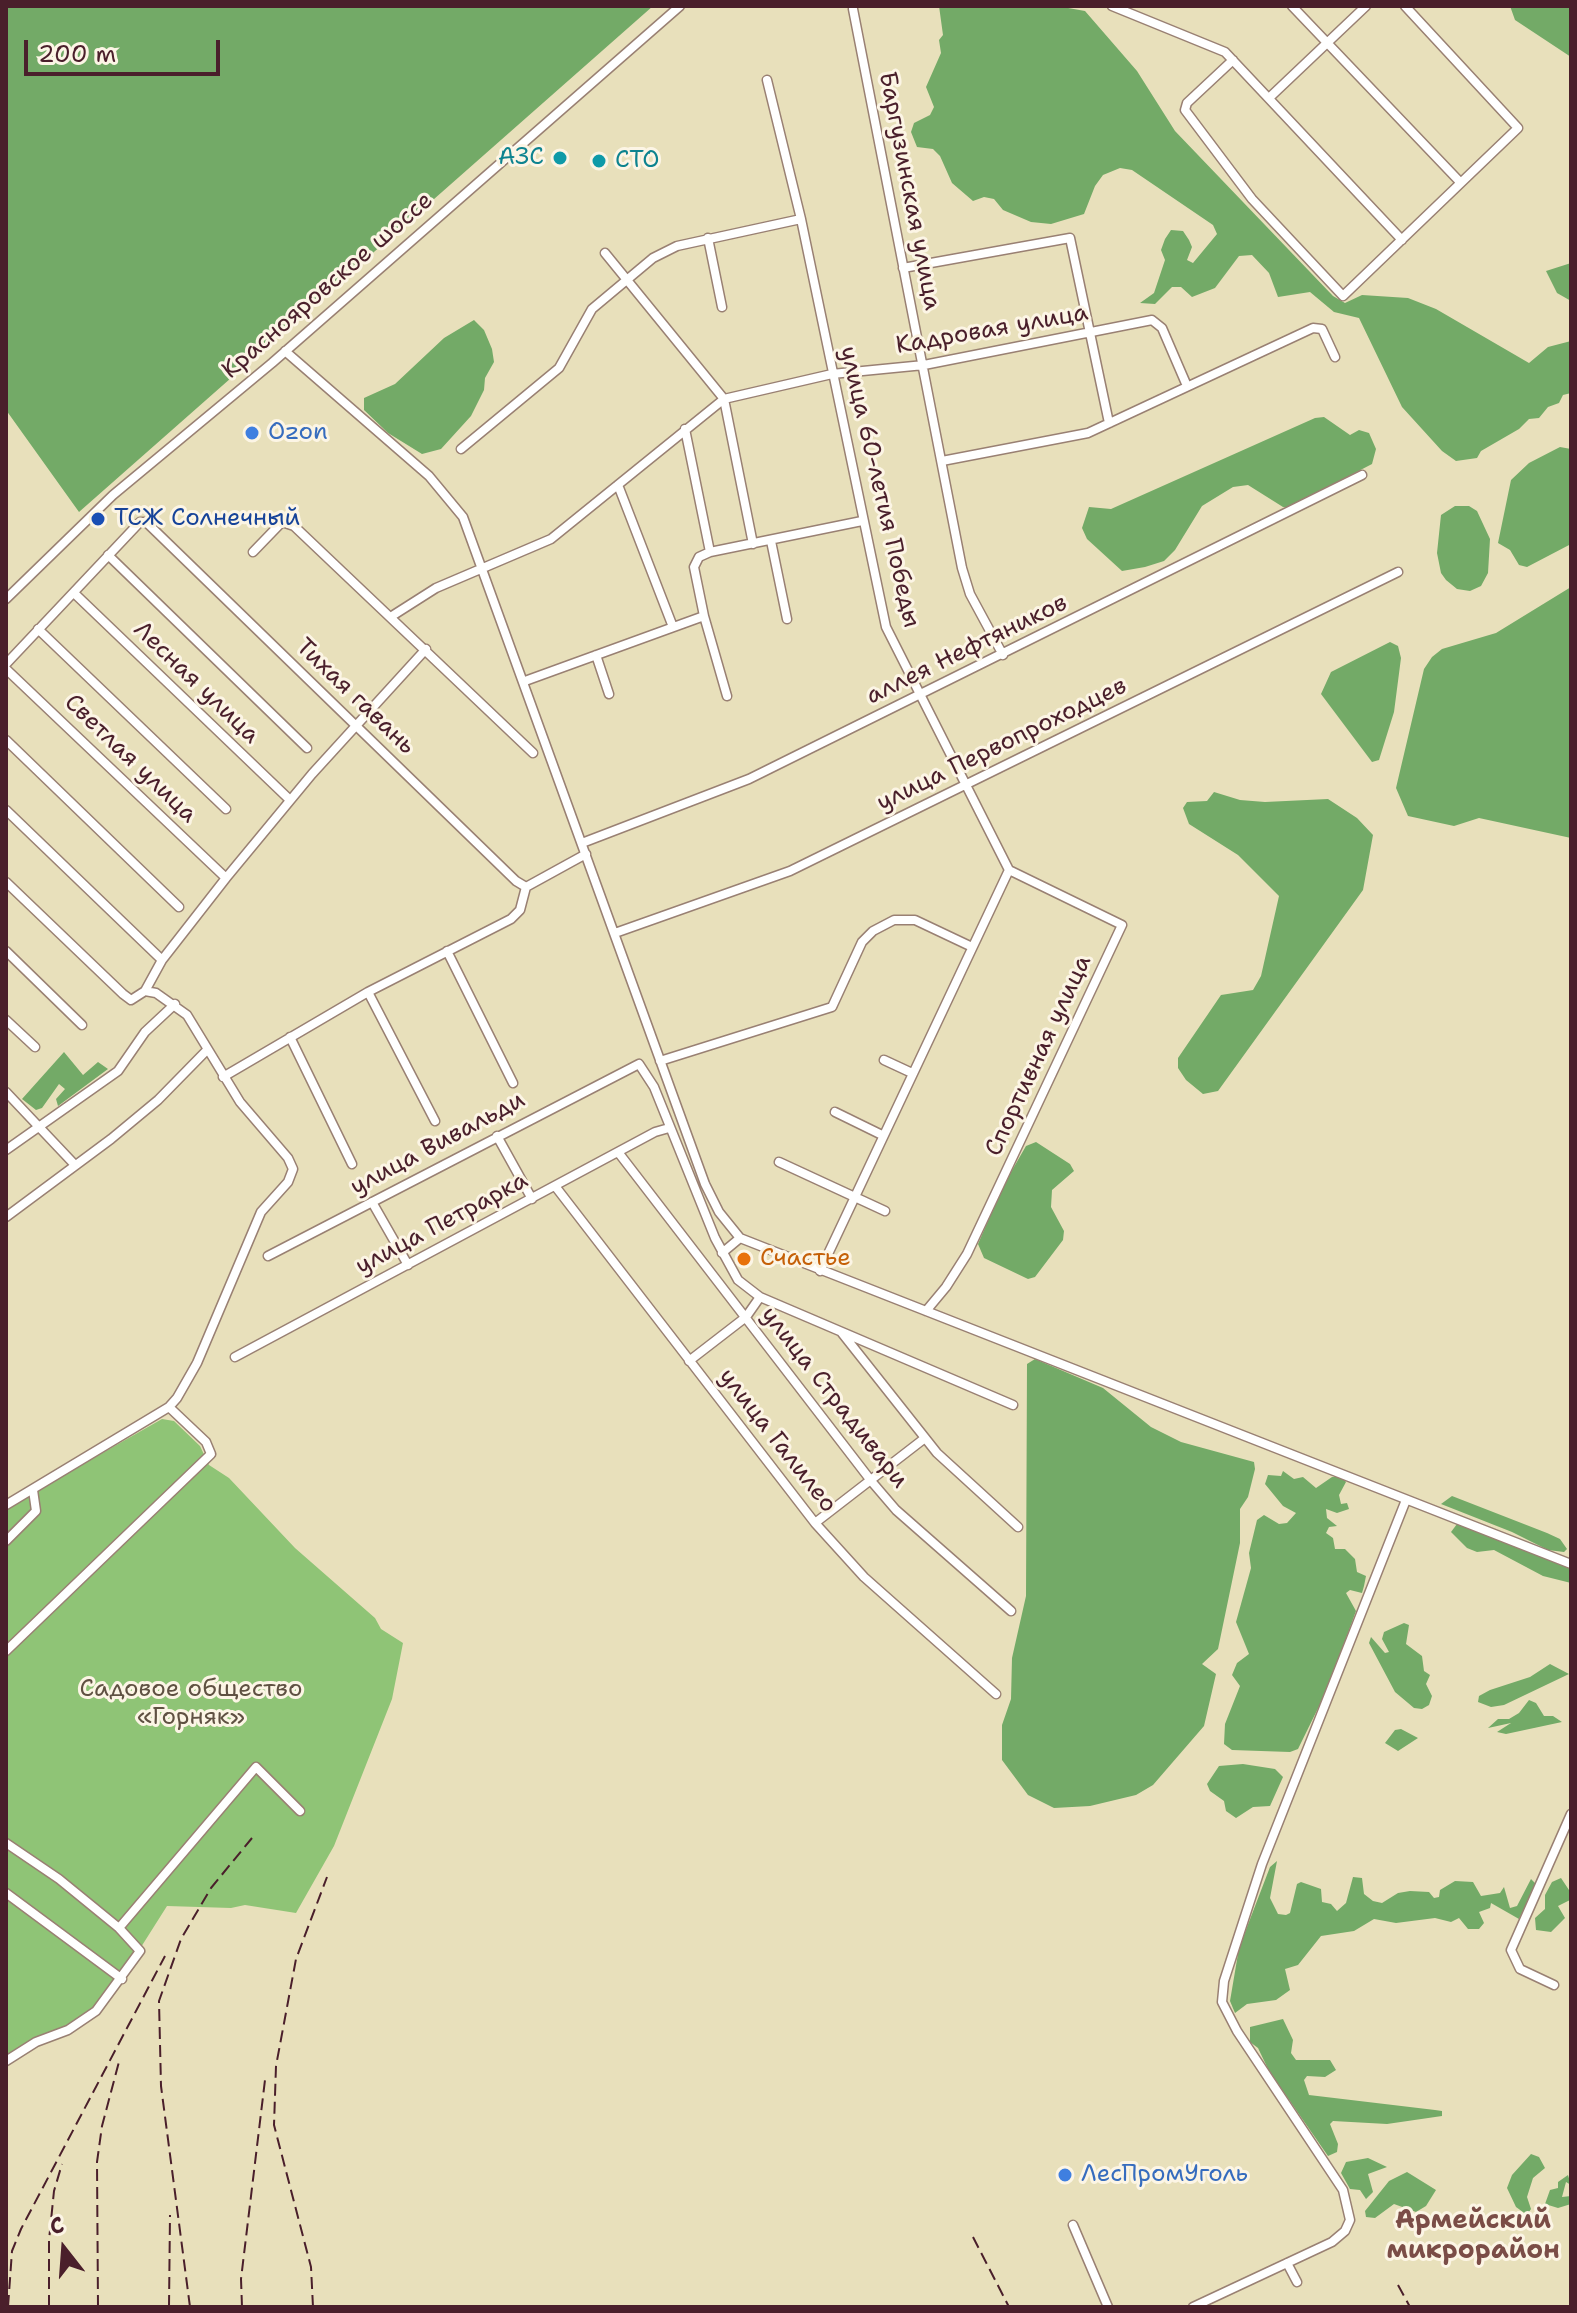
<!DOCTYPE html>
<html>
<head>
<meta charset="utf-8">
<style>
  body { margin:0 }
  #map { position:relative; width:1577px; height:2313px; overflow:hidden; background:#e8e0bb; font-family:"Shantell Sans",sans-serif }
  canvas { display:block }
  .frame { position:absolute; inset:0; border:8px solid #4a1f2b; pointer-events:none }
  .north { position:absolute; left:24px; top:2209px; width:80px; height:80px; -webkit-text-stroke:6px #fcf5e5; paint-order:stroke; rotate:343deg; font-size:22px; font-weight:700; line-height:32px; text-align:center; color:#4a1f2b }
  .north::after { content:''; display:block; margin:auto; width:28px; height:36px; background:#4a1f2b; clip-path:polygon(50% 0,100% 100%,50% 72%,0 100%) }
  .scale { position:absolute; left:24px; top:40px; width:196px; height:36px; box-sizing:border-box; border:4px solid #4a1f2b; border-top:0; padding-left:10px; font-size:24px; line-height:28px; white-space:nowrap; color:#4a1f2b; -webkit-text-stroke:6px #fcf5e5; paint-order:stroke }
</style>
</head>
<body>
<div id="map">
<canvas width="1577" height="2313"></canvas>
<div class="frame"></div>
<div class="north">С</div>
<div class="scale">200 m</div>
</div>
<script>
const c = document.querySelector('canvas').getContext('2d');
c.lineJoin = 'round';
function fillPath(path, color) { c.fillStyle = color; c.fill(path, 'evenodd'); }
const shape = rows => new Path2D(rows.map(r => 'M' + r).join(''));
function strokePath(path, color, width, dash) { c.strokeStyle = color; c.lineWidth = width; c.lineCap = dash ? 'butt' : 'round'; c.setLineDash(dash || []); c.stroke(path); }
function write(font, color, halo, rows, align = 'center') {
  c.font = font + ' "Shantell Sans",sans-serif'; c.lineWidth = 6; c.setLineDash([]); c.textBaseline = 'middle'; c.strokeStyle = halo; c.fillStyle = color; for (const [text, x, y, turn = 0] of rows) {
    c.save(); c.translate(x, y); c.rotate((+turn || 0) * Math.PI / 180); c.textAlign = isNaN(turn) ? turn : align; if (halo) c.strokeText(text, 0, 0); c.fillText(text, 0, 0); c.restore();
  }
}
fillPath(shape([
  [162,1419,174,1421,200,1446,209,1465,229,1478,295,1548,375,1618,381,1629,403,1643,392,1699,334,1846,296,1913,245,1905,231,1908,167,1906,136,1955,90,2014,6,2061,6,1508]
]), '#8fc476');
fillPath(shape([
  [6,6,653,6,79,512,6,410],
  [939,6,1057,6,1085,11,1137,71,1175,131,1333,296,1345,303,1362,295,1408,298,1436,309,1529,363,1548,347,1571,341,1571,393,1563,395,1559,403,1548,407,1539,418,1529,419,1519,429,1481,451,1477,458,1456,461,1442,451,1402,407,1359,318,1334,312,1310,292,1278,297,1269,273,1252,255,1239,256,1215,288,1192,297,1181,287,1172,287,1155,304,1140,303,1154,293,1165,260,1161,250,1165,239,1171,230,1183,231,1189,240,1192,247,1187,260,1193,263,1217,234,1213,225,1132,170,1120,168,1103,175,1095,186,1084,214,1051,224,1031,222,1003,210,994,199,984,197,973,201,952,183,940,156,933,149,917,147,911,132,914,123,930,115,934,107,926,87,941,53,939,40,943,35],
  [1510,6,1571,6,1571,57,1515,20],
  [1571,263,1571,301,1557,293,1546,271],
  [474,320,484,330,492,349,494,362,485,378,484,390,471,416,441,449,422,454,388,433,364,410,364,398,395,384,444,338],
  [1324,417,1350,435,1359,430,1369,433,1376,449,1372,464,1289,507,1283,507,1248,485,1233,487,1202,506,1175,550,1164,561,1145,567,1122,571,1087,539,1082,528,1089,507,1111,509,1315,418],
  [1560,447,1571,449,1571,544,1527,567,1519,565,1510,550,1498,543,1511,480,1529,463],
  [1455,506,1469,506,1477,511,1490,539,1488,573,1481,586,1470,591,1457,589,1446,580,1441,573,1437,553,1441,515],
  [1571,587,1571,838,1479,818,1454,826,1408,816,1396,788,1424,669,1432,657,1442,649,1496,633],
  [1390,642,1398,646,1401,658,1394,712,1379,760,1372,762,1321,694,1331,672],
  [1214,792,1240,800,1265,802,1328,799,1357,818,1373,835,1363,890,1218,1091,1203,1094,1186,1080,1178,1068,1178,1058,1221,995,1253,990,1261,976,1279,896,1238,855,1189,824,1183,808,1187,802,1207,801],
  [64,1052,83,1075,98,1062,108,1069,58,1106,56,1099,65,1089,59,1084,42,1108,36,1110,22,1099],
  [1036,1142,1070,1164,1074,1171,1052,1190,1051,1207,1064,1231,1063,1240,1035,1277,1028,1279,984,1258,978,1244,1003,1186,1026,1146],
  [1035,1359,1103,1388,1151,1427,1181,1442,1254,1462,1255,1469,1248,1497,1240,1509,1240,1543,1218,1649,1202,1664,1216,1674,1204,1726,1153,1785,1136,1795,1090,1806,1054,1808,1028,1795,1002,1760,1002,1725,1011,1699,1012,1658,1026,1596,1027,1364],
  [1283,1471,1294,1479,1303,1477,1316,1488,1332,1477,1342,1477,1346,1482,1339,1495,1341,1504,1347,1503,1349,1509,1337,1513,1326,1509,1327,1518,1337,1526,1329,1527,1326,1533,1333,1538,1335,1549,1345,1549,1355,1559,1357,1572,1366,1576,1364,1586,1362,1593,1350,1590,1346,1593,1356,1611,1328,1688,1298,1749,1290,1752,1232,1750,1224,1744,1225,1724,1240,1686,1232,1675,1237,1663,1249,1654,1236,1622,1251,1568,1249,1553,1257,1520,1264,1515,1279,1524,1287,1523,1296,1513,1283,1506,1265,1484,1268,1475,1281,1476],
  [1452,1496,1547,1533,1560,1539,1567,1549,1564,1552,1548,1550,1512,1532,1441,1504],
  [1457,1524,1571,1569,1571,1583,1543,1576,1494,1550,1477,1552,1467,1548,1451,1532],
  [1404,1623,1409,1625,1406,1644,1422,1656,1424,1671,1430,1675,1426,1684,1432,1696,1429,1705,1422,1709,1414,1708,1395,1692,1369,1643,1371,1637,1385,1653,1389,1652,1382,1639,1384,1632],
  [1550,1664,1569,1674,1504,1705,1491,1707,1478,1702,1479,1696,1490,1690,1530,1677],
  [1529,1700,1536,1703,1544,1716,1553,1716,1562,1722,1506,1734,1497,1732,1511,1723,1488,1728,1498,1719,1509,1719,1519,1713],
  [1401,1729,1418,1738,1398,1751,1385,1743,1395,1730],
  [1243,1764,1275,1769,1283,1777,1270,1806,1253,1807,1236,1818,1226,1811,1224,1801,1210,1791,1207,1784,1219,1766],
  [1277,1861,1270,1898,1278,1914,1286,1915,1290,1913,1297,1884,1301,1882,1321,1889,1322,1902,1331,1904,1337,1911,1346,1903,1353,1877,1362,1878,1364,1894,1373,1901,1382,1903,1398,1893,1410,1891,1429,1892,1434,1898,1439,1897,1440,1890,1455,1881,1473,1882,1481,1896,1500,1893,1504,1887,1510,1908,1517,1906,1531,1879,1536,1884,1519,1919,1491,1903,1490,1908,1479,1912,1484,1923,1479,1929,1468,1929,1459,1918,1451,1922,1435,1918,1396,1923,1374,1919,1354,1931,1321,1936,1298,1965,1285,1969,1290,1990,1276,2000,1247,2004,1235,2013,1230,2001,1239,1948,1270,1867],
  [1561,1878,1571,1893,1570,1900,1558,1906,1565,1918,1551,1932,1536,1930,1535,1918,1545,1909,1545,1895,1552,1882],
  [1283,2019,1293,2040,1291,2053,1296,2060,1330,2060,1336,2070,1325,2077,1307,2076,1304,2080,1309,2095,1435,2110,1442,2111,1442,2116,1387,2124,1333,2121,1330,2124,1338,2144,1337,2152,1328,2156,1269,2071,1258,2048,1250,2042,1250,2027],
  [1531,2154,1539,2157,1545,2168,1533,2178,1527,2197,1531,2209,1527,2215,1516,2207,1507,2188,1512,2175],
  [1368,2158,1387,2167,1368,2174,1373,2192,1366,2199,1360,2190,1350,2189,1341,2173,1346,2162],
  [1407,2172,1436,2190,1426,2206,1416,2212,1394,2204,1375,2218,1366,2217,1365,2211,1389,2181],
  [1568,2175,1571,2185,1566,2182,1562,2197,1571,2196,1571,2204,1558,2208,1545,2204,1550,2190,1558,2188,1558,2182]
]), '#73aa67');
const minor = shape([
  [1112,6,1225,52,1402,240],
  [1292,6,1460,182],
  [853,9,962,568,970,594,1003,655],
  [1233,60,1187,103,1185,110,1252,199,1343,296,1518,128,1405,6],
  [767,80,801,219,886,627,1009,870,820,1271],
  [1269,98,1366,6],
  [708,238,722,307],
  [605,253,724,399,753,544],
  [903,268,1070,238,1109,423],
  [285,351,429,476,463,517,705,1184,719,1212,740,1238,1571,1564],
  [685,429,710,552],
  [461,449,559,368,592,309,653,258,677,246,801,219],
  [942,461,1088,433,1313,328,1322,329,1335,357],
  [618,485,673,627],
  [771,541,787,619],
  [253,552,282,522,294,526,533,753],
  [108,555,307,748],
  [74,593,290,800],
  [6,599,113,495,272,363,680,6],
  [392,616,436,588,551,539,724,399,832,374,924,365,1152,320,1162,328,1187,386],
  [704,616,727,696],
  [38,629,226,809],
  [596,655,609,694],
  [6,664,140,522,146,522,516,881,526,887,586,854],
  [6,669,226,878],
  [525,681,704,616,694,567,699,557,710,552,862,521],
  [6,740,179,907],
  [6,810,162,960],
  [582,843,749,779,1362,475],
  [6,882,123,994,131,1000,145,991,156,993,187,1015,240,1102,288,1158,293,1169,288,1182,261,1212,197,1363,177,1398,169,1407,6,1505],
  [615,933,790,871,1398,572],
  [6,951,82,1025],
  [447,951,513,1083],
  [145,991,162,960,226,878,312,774,426,649],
  [368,992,435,1121],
  [6,1020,35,1047],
  [290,1037,352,1164],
  [884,1060,912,1073],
  [660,1061,832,1007,862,942,873,931,894,920,915,920,970,946],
  [223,1077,368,992,511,919,520,910,526,887],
  [6,1092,75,1165],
  [835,1112,882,1135],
  [497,1136,532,1199],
  [6,1150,118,1071,145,1032,175,1004],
  [618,1152,872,1482,896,1510,1011,1611],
  [779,1162,885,1211],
  [555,1186,815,1523,864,1577,996,1694],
  [372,1202,408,1265],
  [6,1217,111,1139,158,1100,207,1050],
  [722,1253,740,1238],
  [268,1256,639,1064,654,1087,715,1238,738,1280,760,1297,1013,1405],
  [926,1311,946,1287,967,1254,1122,925,1009,870],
  [842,1333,937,1453,1018,1527],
  [235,1357,655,1132,669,1128],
  [689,1361,746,1317,760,1297],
  [815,1523,925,1438],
  [6,1541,36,1511,33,1490],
  [6,1651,211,1454,206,1442,169,1407],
  [6,1843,59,1879,119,1928,140,1951,96,2011,68,2030,36,2042,6,2061],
  [6,1893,122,1979],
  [119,1928,256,1767,300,1811],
  [1554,1985,1520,1969,1511,1950,1571,1814],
  [1073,2225,1108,2307],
  [1287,2263,1297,2282],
  [1193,2307,1332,2242,1345,2231,1350,2220,1343,2190,1237,2031,1222,2002,1224,1981,1262,1864,1406,1500]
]);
strokePath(minor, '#998073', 11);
strokePath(minor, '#fff', 8);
strokePath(shape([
  [973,2237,1009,2307],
  [1398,2285,1410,2307],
  [8,2307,12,2251,21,2229,165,1956],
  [49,2307,49,2240,54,2191,62,2164],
  [98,2307,97,2162,102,2126,120,2058],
  [169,2307,170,2215],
  [190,2307,161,2086,159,2001,181,1939,211,1888,252,1838],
  [242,2307,241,2279,265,2080],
  [313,2307,311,2267,274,2125,276,2066,296,1959,327,1877]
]), '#4a1f2b', 2, [12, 6]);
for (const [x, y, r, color] of [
  [560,158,8,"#0f9aa8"],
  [599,161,8,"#0f9aa8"],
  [252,433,8,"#3f7fe0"],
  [98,519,8,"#1a4fb4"],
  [744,1259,8,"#e8710a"],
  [1065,2175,8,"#3f7fe0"]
]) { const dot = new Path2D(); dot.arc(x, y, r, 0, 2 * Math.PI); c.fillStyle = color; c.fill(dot); strokePath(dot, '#fcf5e5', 3); }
write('24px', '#0d838f', '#fcf5e5', [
  ["АЗС",544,158],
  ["СТО",615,161,"left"]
], 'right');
write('24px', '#4a1f2b', '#fcf5e5', [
  ["Баргузинская улица",909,191,79],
  ["Краснояровское шоссе",328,286,-41],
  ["Кадровая улица",992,330,-10],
  ["улица 60-летия Победы",879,487,77],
  ["аллея Нефтяников",967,650,-26],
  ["Лесная улица",196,683,44],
  ["Тихая гавань",355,697,44],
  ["улица Первопроходцев",1002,745,-26],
  ["Светлая улица",130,759,44],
  ["Спортивная улица",1039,1056,-65],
  ["улица Вивальди",438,1144,-28],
  ["улица Петрарка",442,1224,-28],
  ["улица Страдивари",834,1398,52],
  ["улица Галилео",777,1441,52]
]);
write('24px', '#366cbe', '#fcf5e5', [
  ["Ozon",268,433],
  ["ЛесПромУголь",1081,2175]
], 'left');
write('24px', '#164399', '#fcf5e5', [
  ["ТСЖ Солнечный",114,519]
], 'left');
write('24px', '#c56008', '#fcf5e5', [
  ["Счастье",760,1259]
], 'left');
write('24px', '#5f5142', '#fcf5e5', [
  ["Садовое общество",191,1690],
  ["«Горняк»",191,1718]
]);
write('bold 26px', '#7b4d47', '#fcf5e5', [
  ["Армейский",1473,2221],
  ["микрорайон",1473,2251]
]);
</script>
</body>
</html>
